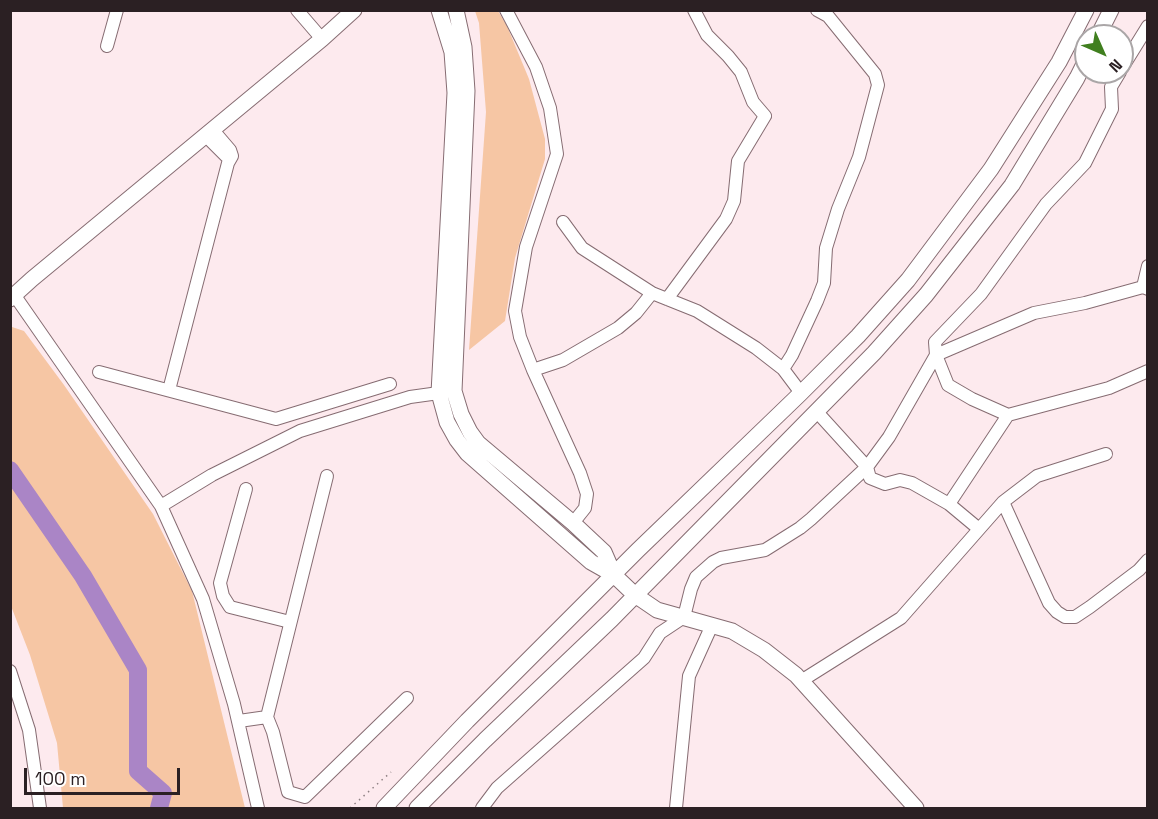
<!DOCTYPE html>
<html>
<head>
<meta charset="utf-8">
<style>
  body { margin:0 }
  #map { position:relative; width:1158px; height:819px; overflow:hidden; background:#fdeaee; font-family:"Space Grotesk",sans-serif }
  canvas { display:block }
  .frame { position:absolute; inset:0; border:12px solid #2b2023; pointer-events:none }
  .north { position:absolute; left:1074px; top:24px; width:60px; height:60px; box-sizing:border-box; background:#fff; border:2px solid #aaa6a7; border-radius:50%; rotate:135deg; font-size:16px; font-weight:700; line-height:24px; text-align:center; color:#2b2023 }
  .north::after { content:''; display:block; margin:auto; width:21px; height:27px; background:#407f1f; clip-path:polygon(50% 0,100% 100%,50% 72%,0 100%) }
  .scale { position:absolute; left:24px; top:768px; width:156px; height:27px; box-sizing:border-box; border:3px solid #2b2023; border-top:0; padding-left:8px; font-size:18px; line-height:21px; white-space:nowrap; color:#2b2023; -webkit-text-stroke:4px #fff; paint-order:stroke }
</style>
</head>
<body>
<div id="map">
<canvas width="1158" height="819"></canvas>
<div class="frame"></div>
<div class="north">N</div>
<div class="scale">100 m</div>
</div>
<script>
const c = document.querySelector('canvas').getContext('2d');
c.lineJoin = 'round';
function fillPath(path, color) { c.fillStyle = color; c.fill(path, 'evenodd'); }
const shape = rows => new Path2D(rows.map(r => 'M' + r).join(''));
function strokePath(path, color, width, dash) { c.strokeStyle = color; c.lineWidth = width; c.lineCap = dash ? 'butt' : 'round'; c.setLineDash(dash || []); c.stroke(path); }
fillPath(shape([
  [475,11,498,11,507,26,529,79,545,139,545,159,515,258,505,321,469,350,486,112,479,23],
  [12,327,24,331,64,385,153,514,192,591,245,808,63,808,57,743,30,655,11,606,10,328]
]), '#f6c6a4');
strokePath(shape([
  [10,470,83,576,138,670,138,771,163,793,159,808]
]), '#aa85c6', 18);
const minor = shape([
  [297,10,322,39],
  [506,10,536,67,550,108,557,154,526,247,515,311,520,337,533,370,580,473,587,494,585,508,573,523],
  [107,46,117,10],
  [1122,68,1148,26],
  [1120,72,1111,87,1112,109,1085,163,1046,204,981,294,935,342,936,355,948,385,972,399,1008,415,1109,388,1148,371],
  [205,135,226,156,232,156,230,150,212,129],
  [563,222,582,248,652,293,697,311,756,348,783,369,801,393],
  [1143,287,1148,266],
  [15,296,161,506,203,599,234,704,258,808],
  [667,299,726,219,734,201,738,161,765,116,753,102,741,72,728,56,707,35,694,10],
  [783,369,792,355,817,301,824,283,826,248,838,209,859,157,878,85,875,74,828,16,817,10],
  [533,370,563,360,618,328,636,313,652,293],
  [99,372,276,419,390,384],
  [169,390,228,163,232,156],
  [817,412,867,467,870,478,885,484,900,480,912,483,949,504,979,529],
  [327,476,267,717,273,732,288,792,305,797,407,698],
  [246,489,220,583,223,596,230,607,290,622],
  [1003,502,1049,603,1057,612,1065,617,1075,617,1090,607,1139,570,1148,560],
  [949,504,1008,415],
  [161,506,212,475,300,431,410,397,446,392],
  [10,671,29,730,40,808],
  [801,681,901,618,1003,502,1037,476,1106,454],
  [239,721,267,717],
  [482,808,497,788,644,658,660,633,684,617,691,589,696,577,713,562,721,558,765,550,800,528,811,519,867,467,889,437,936,355,1034,313,1085,303,1143,287,1148,289],
  [676,808,689,676,712,625]
]);
const major = shape([
  [439,10,452,52,455,93,439,393,447,422,457,440,467,453,591,562,614,575,635,595,657,610,732,631,764,650,796,675,916,808],
  [456,10,464,47,467,91,454,391,461,414,470,432,478,443,573,523,604,552,614,575],
  [1098,36,1111,10],
  [10,299,32,279,322,39,354,10],
  [384,808,467,721,638,550,800,394,858,336,908,280,991,169,1059,62,1086,10],
  [417,808,485,740,612,619,874,353,926,295,1012,185,1077,78,1086,60]
]);
strokePath(minor, '#866c72', 14);
strokePath(major, '#866c72', 17);
strokePath(shape([
  [350,808,391,772]
]), '#8d7f82', 1.5, [1.5, 4.5]);
strokePath(minor, '#fff', 12);
strokePath(major, '#fff', 15);
</script>
</body>
</html>
